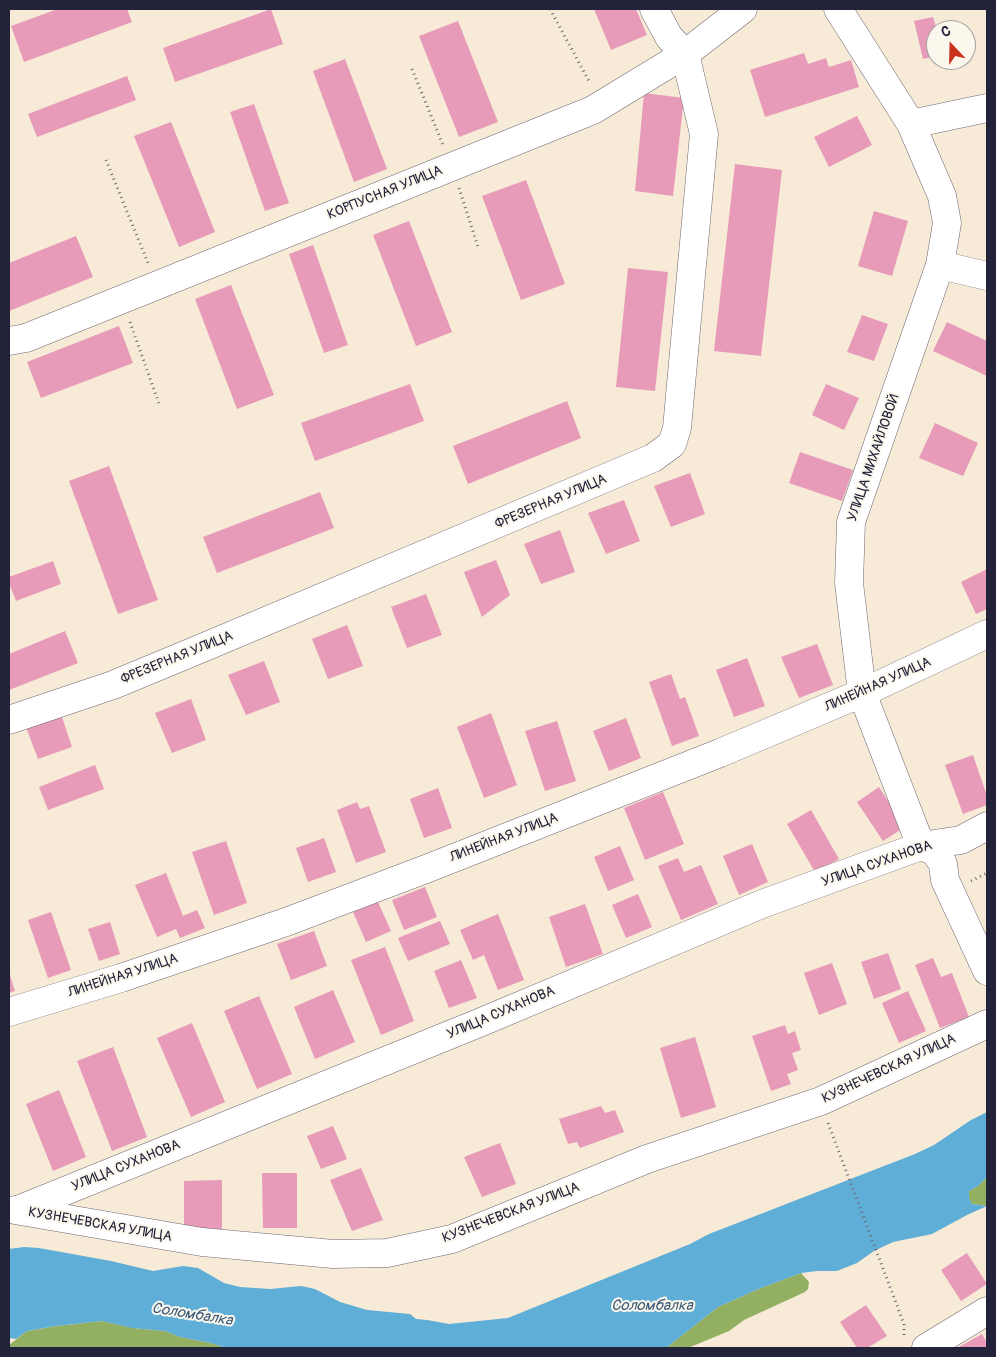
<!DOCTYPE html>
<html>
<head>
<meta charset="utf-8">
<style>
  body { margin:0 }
  #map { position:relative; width:996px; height:1357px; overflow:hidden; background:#f7ead6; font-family:Pangolin,sans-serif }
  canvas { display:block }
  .frame { position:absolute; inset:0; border:10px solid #22223b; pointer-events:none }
  .north { position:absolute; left:926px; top:20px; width:50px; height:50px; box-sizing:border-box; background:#fbf7ec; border:1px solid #a4a2a5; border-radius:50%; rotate:339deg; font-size:14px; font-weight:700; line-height:20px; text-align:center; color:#22223b }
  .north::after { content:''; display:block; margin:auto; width:18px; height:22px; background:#c8321e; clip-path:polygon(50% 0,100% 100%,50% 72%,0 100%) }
</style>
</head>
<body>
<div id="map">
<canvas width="996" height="1357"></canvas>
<div class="frame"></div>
<div class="north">С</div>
</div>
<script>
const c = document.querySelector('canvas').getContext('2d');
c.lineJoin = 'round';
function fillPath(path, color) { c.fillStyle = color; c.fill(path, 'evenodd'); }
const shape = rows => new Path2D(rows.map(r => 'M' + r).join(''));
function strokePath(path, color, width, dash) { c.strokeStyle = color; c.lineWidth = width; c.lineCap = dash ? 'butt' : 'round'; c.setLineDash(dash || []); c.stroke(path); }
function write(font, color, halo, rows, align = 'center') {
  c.font = font + ' Pangolin,sans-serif'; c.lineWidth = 4; c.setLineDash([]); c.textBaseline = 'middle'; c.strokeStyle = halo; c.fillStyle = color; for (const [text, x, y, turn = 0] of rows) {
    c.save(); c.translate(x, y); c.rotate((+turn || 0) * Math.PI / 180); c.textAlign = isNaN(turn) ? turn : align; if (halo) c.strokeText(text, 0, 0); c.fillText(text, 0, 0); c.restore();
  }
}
fillPath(shape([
  [987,1177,987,1206,972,1204,969,1199,969,1191,978,1186],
  [801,1273,809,1282,808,1289,805,1292,744,1320,729,1331,688,1348,666,1348,718,1307,756,1290],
  [102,1321,133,1328,165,1331,180,1337,211,1343,226,1348,9,1348,9,1345,27,1331,56,1326]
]), '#93b062');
fillPath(shape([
  [987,1112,987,1177,978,1186,969,1191,969,1198,972,1204,987,1206,967,1215,932,1234,893,1242,874,1251,857,1263,837,1271,817,1271,801,1273,756,1290,718,1307,666,1348,226,1348,211,1343,180,1337,165,1331,132,1328,102,1321,56,1326,27,1331,16,1339,9,1338,9,1249,24,1247,39,1248,111,1261,153,1271,183,1266,198,1268,224,1283,240,1287,270,1289,301,1286,315,1289,340,1302,367,1310,410,1314,416,1319,427,1320,449,1324,508,1318,690,1244,709,1234,915,1154,934,1145,971,1120]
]), '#5eaed8');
fillPath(shape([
  [58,9,127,9,132,22,24,62,11,26],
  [271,9,283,44,175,82,163,48],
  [594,9,636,9,647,35,611,50],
  [933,17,937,30,936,56,923,59,914,21],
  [458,21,498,122,459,137,419,36],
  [804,53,808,64,826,58,829,67,851,60,859,87,765,117,750,70],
  [345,59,387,169,354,182,313,71],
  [127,76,136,100,37,137,28,114],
  [644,93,684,98,673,196,635,191],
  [254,104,289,203,265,211,230,112],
  [857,116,872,145,829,167,814,137],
  [171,122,215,232,179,247,134,136],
  [735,164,782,170,761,356,714,351],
  [526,180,565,284,521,300,482,196],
  [874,211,908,221,892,276,858,266],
  [409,221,452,332,416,346,373,235],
  [76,236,93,277,9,311,9,263],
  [313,245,348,345,324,353,289,254],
  [628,268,668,272,655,391,616,387],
  [231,285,274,395,237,409,195,299],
  [862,315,888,324,874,361,847,352],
  [947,322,987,341,987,376,933,351],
  [119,326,133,363,41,398,27,362],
  [410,384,424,421,315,461,301,423],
  [826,384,859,398,844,430,812,415],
  [567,401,581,438,468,484,453,446],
  [935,423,978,443,963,476,919,458],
  [800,452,853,470,842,501,789,483],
  [109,466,158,600,118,614,69,481],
  [690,473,705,514,671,527,654,486],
  [320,492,334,528,217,573,203,537],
  [624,500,640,541,606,554,588,513],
  [560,530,575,572,541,584,524,544],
  [496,560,510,595,482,617,464,572],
  [53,561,61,584,16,601,9,583,9,577],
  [987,569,987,609,976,614,961,582],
  [426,594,442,635,407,648,391,607],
  [347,625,363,666,328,679,312,639],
  [65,631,78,663,9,690,9,654],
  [817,644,833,685,799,698,781,657],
  [747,658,765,706,734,717,716,670],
  [264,661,280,702,246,715,228,675],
  [671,674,680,699,685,697,699,736,672,746,649,682],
  [191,699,206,740,172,753,155,713],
  [59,708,72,747,38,759,24,722],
  [491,713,517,785,484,798,457,727],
  [626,718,641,758,609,771,593,731],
  [557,721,576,781,545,791,525,731],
  [973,755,987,796,987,805,963,814,945,765],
  [95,765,104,789,48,810,39,787],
  [879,787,905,827,883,841,857,802],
  [438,788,452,828,424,838,410,799],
  [663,792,684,844,645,860,624,808],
  [357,802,360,809,369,806,386,852,356,863,337,810],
  [811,810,839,859,815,872,787,824],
  [324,838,336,872,308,882,296,848],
  [226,841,247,903,214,915,192,852],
  [752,844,768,882,739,895,723,856],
  [620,846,634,880,608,891,594,857],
  [678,858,684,872,701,865,718,904,681,920,658,866],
  [166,873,183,916,197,910,205,928,180,938,176,929,157,937,135,885],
  [425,887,437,917,404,930,392,900],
  [638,894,652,927,626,938,612,905],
  [378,902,391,931,366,942,353,912],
  [585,904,603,954,566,967,549,917],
  [51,912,71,970,48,978,28,920],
  [498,914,524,980,498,990,484,955,473,960,460,930],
  [440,921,450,944,408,961,398,938],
  [110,922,120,954,99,961,88,929],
  [314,931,327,966,291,980,277,944],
  [385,947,414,1021,381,1035,351,960],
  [888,953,901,989,874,999,861,962],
  [933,958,941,977,952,973,969,1017,940,1028,915,965],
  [461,960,477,998,449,1008,434,971],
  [832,963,847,1004,819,1015,804,973],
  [9,972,15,991,9,993],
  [333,990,355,1042,315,1059,294,1007],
  [908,991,926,1031,899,1043,882,1003],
  [259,996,292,1074,257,1089,224,1011],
  [192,1023,225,1102,191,1117,157,1038],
  [785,1025,788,1034,795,1031,801,1050,792,1053,798,1070,787,1074,791,1084,771,1091,752,1036],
  [695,1037,716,1107,681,1118,660,1048],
  [113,1047,147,1137,112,1151,77,1061],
  [59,1090,86,1157,53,1171,26,1104],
  [601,1106,605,1113,615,1110,624,1132,580,1148,577,1142,568,1144,559,1119],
  [333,1126,347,1159,321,1169,307,1136],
  [500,1143,516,1184,482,1197,464,1157],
  [361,1168,383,1220,352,1231,330,1180],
  [262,1173,297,1173,297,1228,263,1228],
  [222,1180,222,1230,184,1230,184,1181],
  [967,1253,987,1284,961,1301,941,1270],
  [866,1305,887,1336,867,1348,857,1348,840,1322],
  [982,1334,987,1343,987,1348,957,1348]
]), '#e79bb9');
const minor = shape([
  [838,9,911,124,942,196,947,223,940,265,851,522,849,583,862,693,921,846,935,852,943,864,945,880,987,971],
  [911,124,987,108],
  [940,265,987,276],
  [9,341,26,338,593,110,685,54,743,9],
  [9,720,113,685,195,651,653,458,672,444,677,428,704,134,685,54,669,37,654,9],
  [9,1012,121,978,286,922,426,869,720,753,862,693,987,634],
  [15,1210,202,1242,333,1254,387,1253,452,1239,647,1159,821,1101,987,1024],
  [18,1210,479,1023,762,904,921,846,961,840,987,826],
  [926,1348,987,1311]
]);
strokePath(minor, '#6d6871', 29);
strokePath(shape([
  [550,9,590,83],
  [412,69,443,145],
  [106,160,148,263],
  [459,188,478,247],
  [130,322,159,404],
  [971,881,987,873],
  [828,1123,904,1324,904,1338]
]), '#6d6871', 3, [1, 4]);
strokePath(minor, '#fff', 28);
write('14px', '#22223b', '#fbf7ec', [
  ["КОРПУСНАЯ УЛИЦА",385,193,-22],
  ["УЛИЦА МИХАЙЛОВОЙ",874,458,-71],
  ["ФРЕЗЕРНАЯ УЛИЦА",551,502,-23],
  ["ФРЕЗЕРНАЯ УЛИЦА",177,658,-22],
  ["ЛИНЕЙНАЯ УЛИЦА",878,685,-24],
  ["ЛИНЕЙНАЯ УЛИЦА",504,838,-21],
  ["УЛИЦА СУХАНОВА",877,864,-19],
  ["ЛИНЕЙНАЯ УЛИЦА",123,976,-18],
  ["УЛИЦА СУХАНОВА",501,1013,-23],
  ["КУЗНЕЧЕВСКАЯ УЛИЦА",889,1069,-25],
  ["УЛИЦА СУХАНОВА",126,1166,-22],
  ["КУЗНЕЧЕВСКАЯ УЛИЦА",511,1213,-21],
  ["КУЗНЕЧЕВСКАЯ УЛИЦА",100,1225,10]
]);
write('italic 15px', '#3a5a7a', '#fbf7ec', [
  ["Соломбалка",652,1306],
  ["Соломбалка",192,1315,9]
]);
</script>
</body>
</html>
